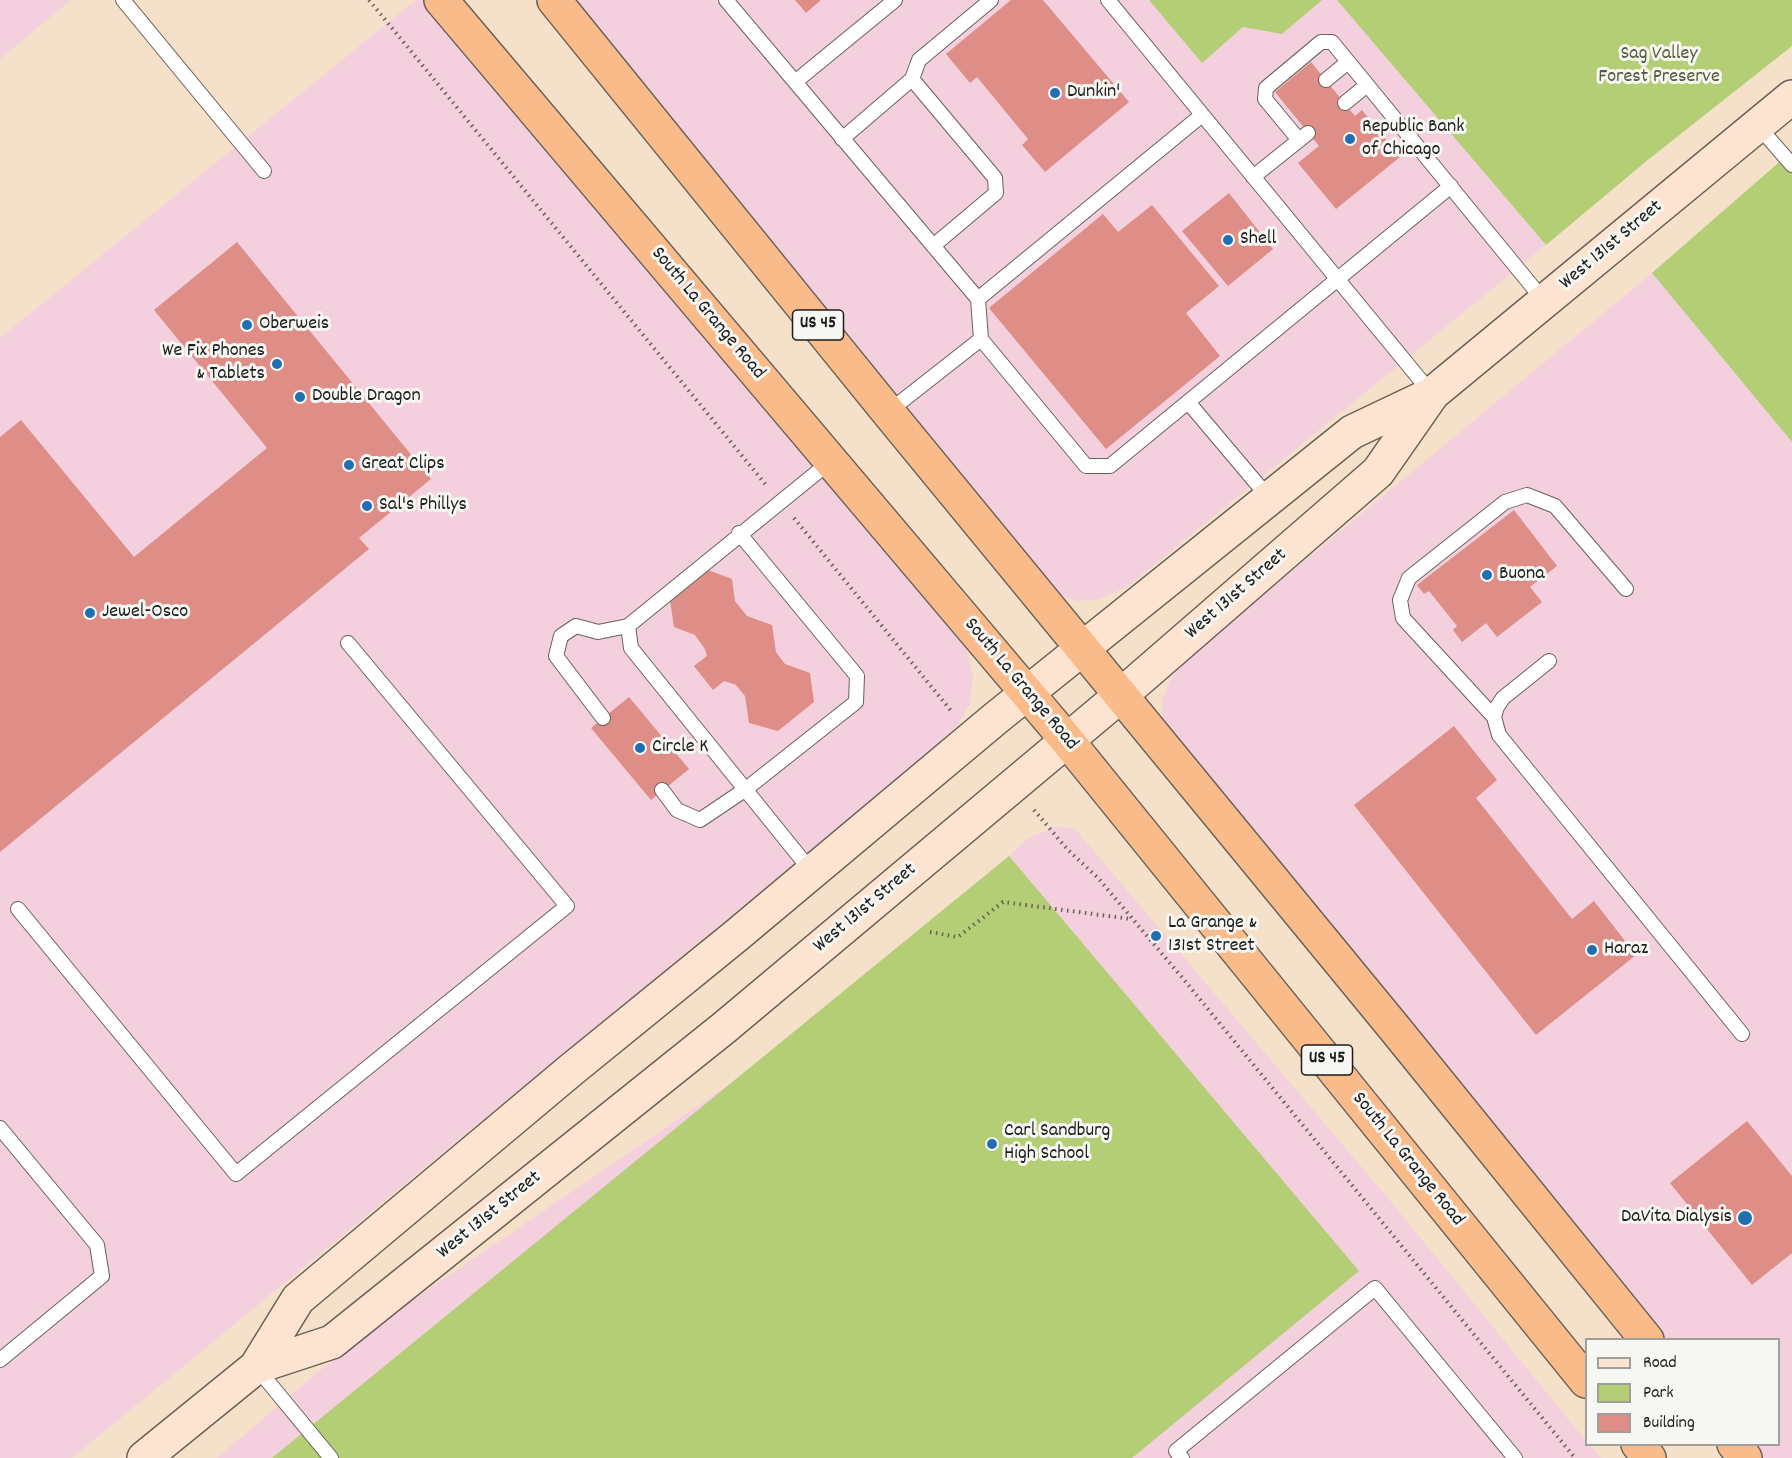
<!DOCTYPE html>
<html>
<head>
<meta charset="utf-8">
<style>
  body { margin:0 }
  #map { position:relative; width:1792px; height:1458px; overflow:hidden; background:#f5e0c9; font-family:Dekko,sans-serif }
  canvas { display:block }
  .legend { position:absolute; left:1585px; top:1338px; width:195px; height:108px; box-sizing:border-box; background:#f6f6f2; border:2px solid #9f9f9c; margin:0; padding:8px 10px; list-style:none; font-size:18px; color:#1c1c1c }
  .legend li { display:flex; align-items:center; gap:12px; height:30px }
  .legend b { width:30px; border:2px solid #9f9f9c }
</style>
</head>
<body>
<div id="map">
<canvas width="1792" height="1458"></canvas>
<ul class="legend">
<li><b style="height:8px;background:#fde4d1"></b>Road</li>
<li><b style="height:16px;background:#b3ce74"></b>Park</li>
<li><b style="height:16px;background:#de8e86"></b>Building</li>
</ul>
</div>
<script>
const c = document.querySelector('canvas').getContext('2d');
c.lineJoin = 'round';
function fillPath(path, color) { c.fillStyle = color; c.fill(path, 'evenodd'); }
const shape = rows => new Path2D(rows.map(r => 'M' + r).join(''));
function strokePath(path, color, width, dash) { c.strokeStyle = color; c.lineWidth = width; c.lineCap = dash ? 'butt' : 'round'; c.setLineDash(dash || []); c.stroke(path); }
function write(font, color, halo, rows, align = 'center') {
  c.font = font + ' Dekko,sans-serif'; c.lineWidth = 6; c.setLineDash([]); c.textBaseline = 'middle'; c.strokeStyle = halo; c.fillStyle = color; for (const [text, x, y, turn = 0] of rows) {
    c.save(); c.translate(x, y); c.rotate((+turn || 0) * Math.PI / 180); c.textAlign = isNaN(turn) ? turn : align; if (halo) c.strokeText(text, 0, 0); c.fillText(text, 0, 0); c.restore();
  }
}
fillPath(shape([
  [0,0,71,0,0,59],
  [416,0,427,0,966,646,973,677,970,703,958,725,921,759,72,1458,0,1458,0,338],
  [556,0,1149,0,1202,62,1243,27,1282,34,1322,0,1337,0,1546,245,1127,587,1099,599,1077,601,1051,592],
  [1652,273,1792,442,1792,1458,1758,1458,1747,1445,1778,1444,1778,1340,1660,1339,1162,723,1162,701,1169,682,1184,661],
  [1056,827,1075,829,1392,1203,1586,1441,1586,1444,1590,1445,1601,1458,217,1458,363,1334,730,1084,1009,856,1028,838]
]), '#f4cfde');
fillPath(shape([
  [1149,0,1322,0,1282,34,1243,27,1202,63],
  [1337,0,1792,0,1792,46,1649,159,1546,245],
  [1792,151,1792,442,1652,273],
  [1009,856,1359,1271,1132,1458,272,1458]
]), '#b3ce74');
fillPath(shape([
  [795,0,821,0,806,13],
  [1011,0,1043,0,1129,102,1045,172,1022,145,1028,139,977,77,970,83,946,54],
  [1311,62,1355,116,1362,110,1400,157,1336,209,1298,163,1319,146,1275,92],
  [1229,193,1273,249,1228,286,1182,231],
  [1152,205,1219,286,1186,313,1220,356,1106,449,989,308,1103,214,1118,232],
  [237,242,431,479,359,538,369,549,0,852,0,437,21,420,134,557,267,448,154,310],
  [1514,510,1557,566,1530,587,1542,602,1497,637,1486,623,1462,642,1453,630,1457,626,1429,591,1424,594,1417,585],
  [708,570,732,579,735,601,747,616,772,625,776,652,785,664,810,673,814,702,778,731,749,723,745,696,736,685,724,681,713,690,694,666,707,656,705,649,695,635,674,627,670,600],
  [629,697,689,769,651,800,591,728],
  [1454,726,1497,780,1476,798,1572,919,1594,901,1636,955,1536,1035,1354,805],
  [1747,1121,1792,1176,1792,1253,1752,1285,1670,1183]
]), '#de8e86');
const lane = shape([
  [123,0,264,171],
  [726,0,978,299,1202,115],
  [1108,0,1432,394],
  [912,79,919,60,991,0],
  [1326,80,1348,62],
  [795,82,895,0],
  [1345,103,1367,85],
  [1758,126,1792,165],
  [842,139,912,79,995,178,996,193,933,246],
  [1299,140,1265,99,1266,88,1321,42,1332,42,1545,302],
  [1253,177,1308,133],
  [981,339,1086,466,1110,466,1451,186],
  [1188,402,1269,498],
  [888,412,981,339,978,299],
  [1549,661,1503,698,1497,707,1494,717,1499,735,1742,1034],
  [1494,717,1403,618,1400,600,1409,578,1505,502,1527,495,1555,506,1626,589],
  [603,718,556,656,561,636,576,626,598,632,628,626],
  [662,790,677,810,700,820,746,789,856,702,857,676,739,533],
  [812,872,631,648,628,626,831,461],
  [18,909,236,1174,567,906,348,643],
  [0,1128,97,1245,102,1276,0,1360],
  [256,1367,331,1458],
  [1182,1458,1176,1451,1375,1288,1515,1458]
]);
const secondary = shape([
  [256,1367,332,1342,725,1027,1120,696,1378,472,1431,396],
  [144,1458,256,1367,298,1299,571,1070,737,935,996,718,1352,432,1432,394,1792,97]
]);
const highway = shape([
  [441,0,1066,739,1586,1381],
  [554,0,888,412,1396,1030,1647,1340],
  [1638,1444,1649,1458],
  [1734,1444,1745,1458]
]);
strokePath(lane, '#686159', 16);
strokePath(secondary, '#686159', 36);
strokePath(highway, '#686159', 36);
strokePath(shape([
  [369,0,766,485],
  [794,518,952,712],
  [1034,810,1067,849,1098,878,1185,981,1575,1458],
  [930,932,958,937,1003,902,1131,919]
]), '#686159', 4, [1.5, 4.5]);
strokePath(lane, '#fff', 14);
strokePath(secondary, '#fde4d1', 33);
strokePath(highway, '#fabb8b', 33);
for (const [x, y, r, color] of [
  [1055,93,6,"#1f6fb2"],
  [1350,139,6,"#1f6fb2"],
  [1228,240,6,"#1f6fb2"],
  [247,325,6,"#1f6fb2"],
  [277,364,6,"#1f6fb2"],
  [300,397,6,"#1f6fb2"],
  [349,465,6,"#1f6fb2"],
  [367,506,6,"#1f6fb2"],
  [1487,575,6,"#1f6fb2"],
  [90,613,6,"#1f6fb2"],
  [640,748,6,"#1f6fb2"],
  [1156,936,6,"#1f6fb2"],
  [1592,950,6,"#1f6fb2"],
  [992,1144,6,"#1f6fb2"],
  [1745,1218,8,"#1f6fb2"]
]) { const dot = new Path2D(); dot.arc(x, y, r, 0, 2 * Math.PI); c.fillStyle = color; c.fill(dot); strokePath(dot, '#f6f6f2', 2); }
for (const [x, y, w] of [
  [818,325,51],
  [1327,1060,51]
]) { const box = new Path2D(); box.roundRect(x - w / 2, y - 15, w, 30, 4.5); c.fillStyle = '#f6f6f2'; c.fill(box); strokePath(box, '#1c1c1c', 1.5); }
write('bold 18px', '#1c1c1c', null, [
  ["US 45",818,325],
  ["US 45",1327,1060]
]);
write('20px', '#515a3b', '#f6f6f2', [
  ["Sag Valley",1659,55],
  ["Forest Preserve",1659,78]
]);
write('20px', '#1c1c1c', '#f6f6f2', [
  ["Dunkin'",1067,93],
  ["Republic Bank",1362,128],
  ["of Chicago",1362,151],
  ["Shell",1240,240],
  ["Oberweis",259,325],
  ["We Fix Phones",265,352,"right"],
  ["& Tablets",265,375,"right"],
  ["Double Dragon",312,397],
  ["Great Clips",361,465],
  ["Sal's Phillys",379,506],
  ["Buona",1499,575],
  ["Jewel-Osco",102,613],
  ["Circle K",652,748],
  ["La Grange &",1168,924],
  ["131st Street",1168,947],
  ["Haraz",1604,950],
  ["Carl Sandburg",1004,1132],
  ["High School",1004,1155],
  ["DaVita Dialysis",1732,1218,"right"]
], 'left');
write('20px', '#1c1c1c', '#f6f6f2', [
  ["West 131st Street",1612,246,-40],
  ["South La Grange Road",707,314,50],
  ["West 131st Street",1237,595,-41],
  ["South La Grange Road",1020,685,50],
  ["West 131st Street",866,909,-40],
  ["South La Grange Road",1407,1160,51],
  ["West 131st Street",490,1216,-39]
]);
</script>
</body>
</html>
